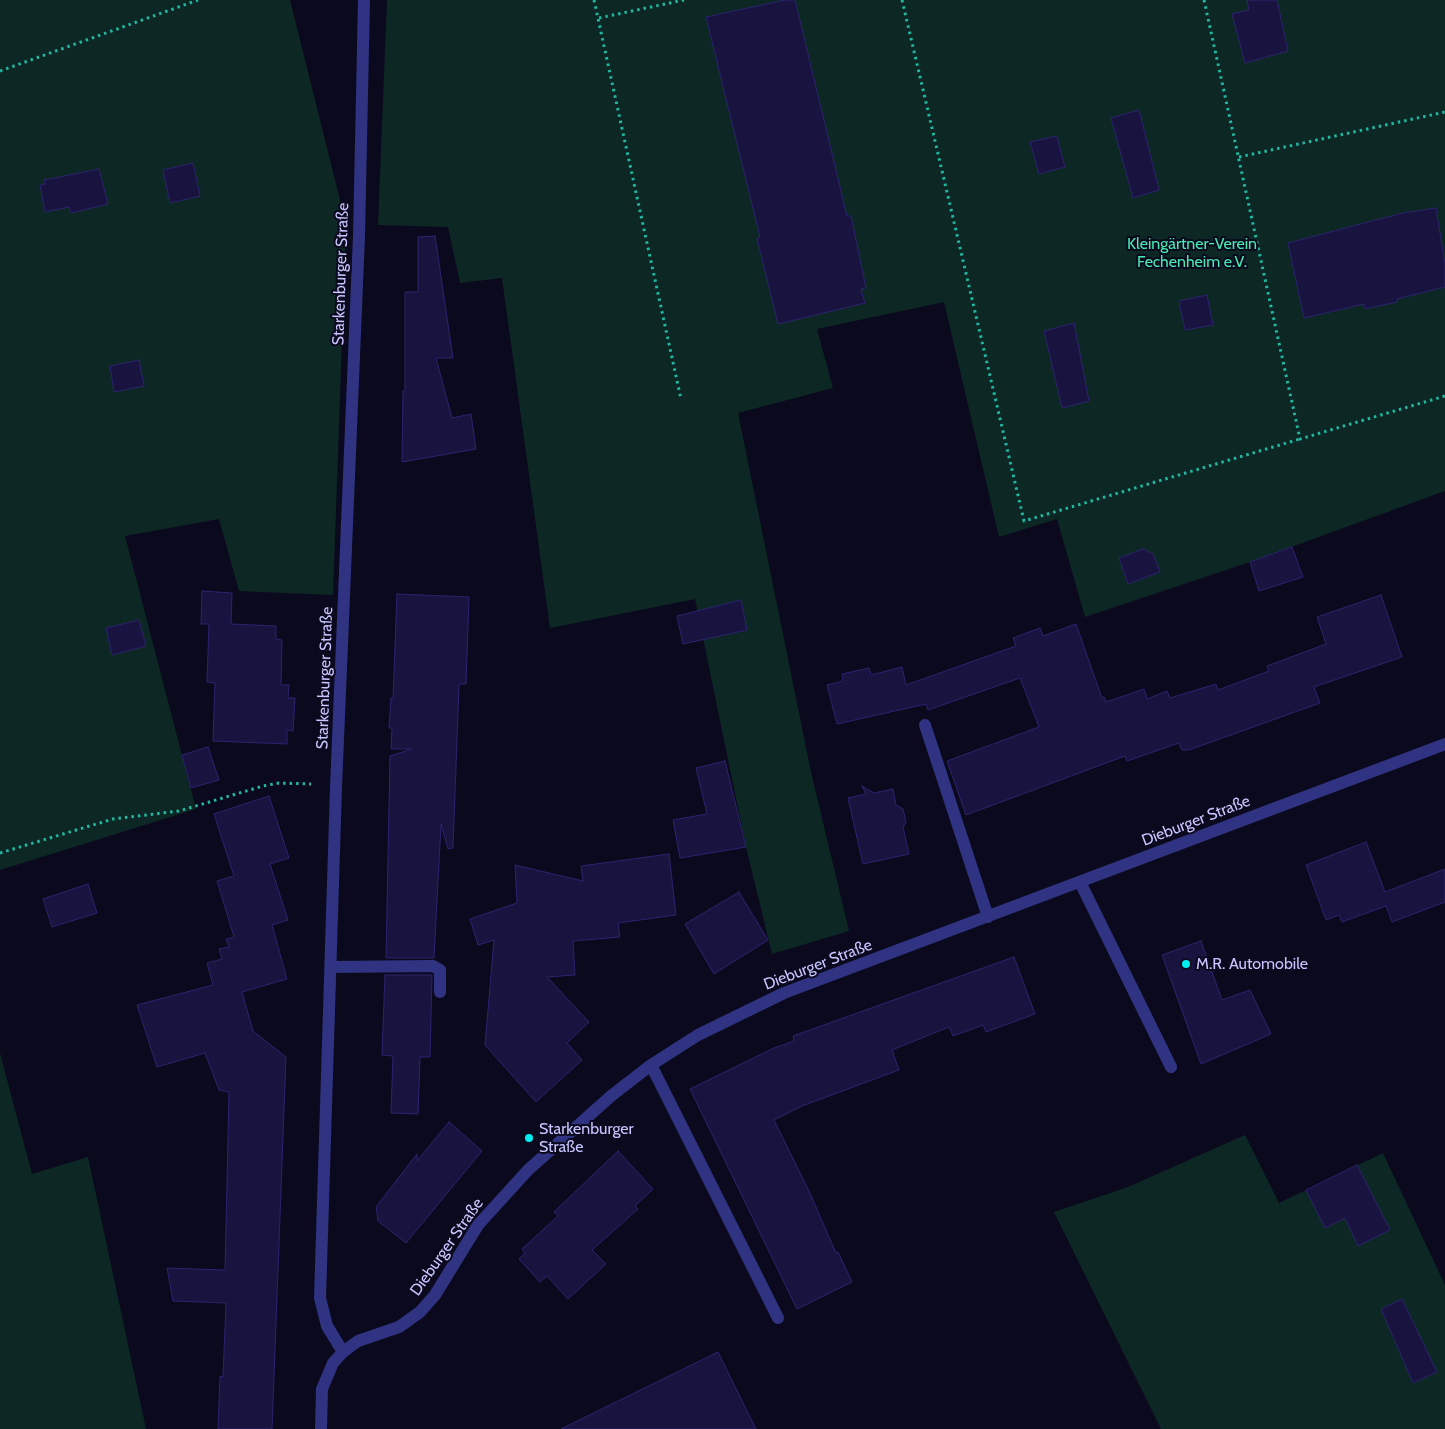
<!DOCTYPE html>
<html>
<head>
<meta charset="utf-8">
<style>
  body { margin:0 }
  canvas { display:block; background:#0b091d }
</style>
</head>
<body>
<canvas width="1445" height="1429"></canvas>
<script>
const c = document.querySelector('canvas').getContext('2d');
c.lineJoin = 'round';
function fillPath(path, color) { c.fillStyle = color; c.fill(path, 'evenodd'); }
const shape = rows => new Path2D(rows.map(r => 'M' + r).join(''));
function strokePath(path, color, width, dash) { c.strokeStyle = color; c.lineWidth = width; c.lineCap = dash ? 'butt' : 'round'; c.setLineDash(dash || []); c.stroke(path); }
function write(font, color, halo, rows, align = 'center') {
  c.font = font + ' Cabin,sans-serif'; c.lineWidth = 4; c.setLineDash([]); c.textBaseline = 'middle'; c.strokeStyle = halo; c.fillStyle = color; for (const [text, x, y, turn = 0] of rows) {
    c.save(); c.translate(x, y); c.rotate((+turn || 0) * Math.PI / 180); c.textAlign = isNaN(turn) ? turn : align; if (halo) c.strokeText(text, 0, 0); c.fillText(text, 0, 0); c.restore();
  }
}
fillPath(shape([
  [0,0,290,0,346,224,333,595,239,591,219,519,125,536,196,809,0,870],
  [387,0,1445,0,1445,491,1250,562,1085,617,1057,519,999,537,944,302,817,329,833,388,738,413,811,772,849,931,772,954,746,847,695,599,550,628,502,278,460,283,448,227,378,225],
  [0,1053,32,1174,88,1157,146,1429,0,1429],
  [1245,1135,1279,1203,1383,1153,1445,1285,1445,1429,1161,1429,1054,1212,1128,1187]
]), '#0c2724');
const building = shape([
  [785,0,795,0,847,216,851,216,866,288,861,289,865,303,778,324,757,238,760,237,706,17,785,0],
  [1247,0,1277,0,1288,51,1245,63,1232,14,1249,10,1247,0],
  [1139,110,1159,190,1133,198,1111,118,1139,110],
  [1057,136,1065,167,1039,174,1030,142,1057,136],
  [193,163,200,196,170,203,163,170,193,163],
  [99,169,108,204,71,213,69,207,45,212,40,185,45,184,44,180,99,169],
  [1436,208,1445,264,1445,287,1397,299,1397,302,1365,309,1364,304,1304,318,1288,243,1403,213,1436,208],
  [435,236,453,358,436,358,452,418,471,414,476,449,402,462,403,391,405,391,405,292,418,292,418,237,435,236],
  [1207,295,1213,325,1185,330,1179,301,1207,295],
  [1074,323,1089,401,1062,408,1044,331,1074,323],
  [139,360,144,386,114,392,110,366,139,360],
  [1292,547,1303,577,1259,591,1250,562,1292,547],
  [1143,549,1153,554,1160,572,1128,584,1119,558,1143,549],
  [202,591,232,593,231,624,276,626,276,639,282,640,281,685,289,685,288,698,295,698,293,731,287,730,287,744,213,741,215,683,207,682,209,624,201,624,202,591],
  [397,594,469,597,466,684,459,684,453,848,448,849,441,824,434,958,386,958,390,756,412,749,391,749,392,728,389,728,391,698,393,698,397,594],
  [1381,595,1402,657,1314,687,1320,703,1189,750,1182,750,1179,743,1127,761,1125,756,966,815,947,761,1039,727,1020,678,928,710,926,704,837,724,827,685,843,681,842,674,869,668,871,675,902,667,906,685,1016,646,1013,638,1040,628,1043,636,1076,624,1102,698,1104,697,1106,702,1144,689,1147,699,1167,691,1170,698,1216,684,1218,690,1269,671,1267,666,1326,644,1317,617,1381,595],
  [741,600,747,630,683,644,677,616,741,600],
  [139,620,146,646,112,655,106,628,139,620],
  [208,747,219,780,191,788,182,755,208,747],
  [725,761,746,847,680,858,673,820,707,814,696,768,725,761],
  [862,786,874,793,893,789,896,805,903,809,906,822,903,827,909,854,863,864,848,798,866,794,862,786],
  [269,796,289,858,270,864,288,920,272,925,287,979,242,992,253,1031,286,1057,272,1429,218,1429,220,1376,223,1377,226,1303,173,1301,167,1268,225,1270,229,1092,219,1090,205,1053,157,1067,137,1005,213,985,207,963,222,959,219,949,229,947,226,939,234,937,217,881,234,876,214,814,269,796],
  [1366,842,1385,892,1445,869,1445,902,1392,922,1386,906,1342,922,1339,915,1326,920,1306,865,1366,842],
  [669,854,676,915,618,923,620,937,573,941,575,975,547,977,589,1022,567,1043,582,1060,536,1102,485,1045,494,940,478,945,470,919,517,903,515,865,583,881,581,866,669,854],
  [88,884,97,913,52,927,43,899,88,884],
  [739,892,768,940,714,974,685,924,739,892],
  [1201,941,1222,1000,1250,990,1271,1034,1201,1064,1162,955,1201,941],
  [1014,957,1035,1014,986,1032,983,1025,953,1036,949,1027,892,1050,899,1070,802,1106,774,1120,809,1191,836,1253,838,1252,852,1282,797,1309,690,1089,774,1048,794,1041,793,1036,1014,957],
  [385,975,432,975,430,1057,420,1057,418,1114,391,1113,393,1056,382,1055,385,975],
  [449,1122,482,1151,406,1243,378,1221,376,1207,417,1154,417,1161,449,1122],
  [618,1151,653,1189,635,1206,638,1209,592,1250,606,1264,568,1299,547,1276,540,1282,519,1259,525,1253,522,1249,558,1216,554,1212,618,1151],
  [1357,1165,1390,1230,1358,1246,1345,1218,1325,1228,1306,1190,1357,1165],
  [1402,1299,1437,1372,1413,1383,1381,1309,1402,1299],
  [718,1352,756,1429,561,1429,718,1352]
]);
fillPath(building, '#19143f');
strokePath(building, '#2b236e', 1);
strokePath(shape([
  [594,0,681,399],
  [902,0,1024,521,1300,439],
  [1204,0,1300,439,1445,396],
  [599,18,684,0],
  [0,71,198,0],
  [1239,157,1445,112],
  [0,853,113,819,179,811,263,786,279,783,311,784]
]), '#21b7a1', 3, [2.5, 4]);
strokePath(shape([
  [925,725,988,917],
  [1080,882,1171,1067],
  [332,967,433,966,440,970,440,992],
  [651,1065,778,1318],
  [343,1352,327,1326,320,1298,336,787,359,236,364,0],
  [321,1429,322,1389,333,1363,343,1352,358,1341,399,1327,420,1312,435,1295,478,1225,528,1170,611,1096,651,1065,698,1035,784,993,1445,744]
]), '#2f3381', 12);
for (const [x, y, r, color] of [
  [1186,964,5,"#00edf0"],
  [529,1138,5,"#00edf0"]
]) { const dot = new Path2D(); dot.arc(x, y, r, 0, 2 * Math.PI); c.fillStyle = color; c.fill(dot); strokePath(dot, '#0b091d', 2); }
write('16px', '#46eab2', '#0b091d', [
  ["Kleingärtner-Verein",1192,244],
  ["Fechenheim e.V.",1192,262]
]);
write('16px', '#c6c5ff', '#0b091d', [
  ["Starkenburger Straße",341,274,-88],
  ["Starkenburger Straße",325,678,-88],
  ["Dieburger Straße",1196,821,-21],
  ["Dieburger Straße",818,965,-21],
  ["Dieburger Straße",447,1247,-55]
]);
write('16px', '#c6c5ff', '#0b091d', [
  ["M.R. Automobile",1196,964],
  ["Starkenburger",539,1129],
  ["Straße",539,1147]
], 'left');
</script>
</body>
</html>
